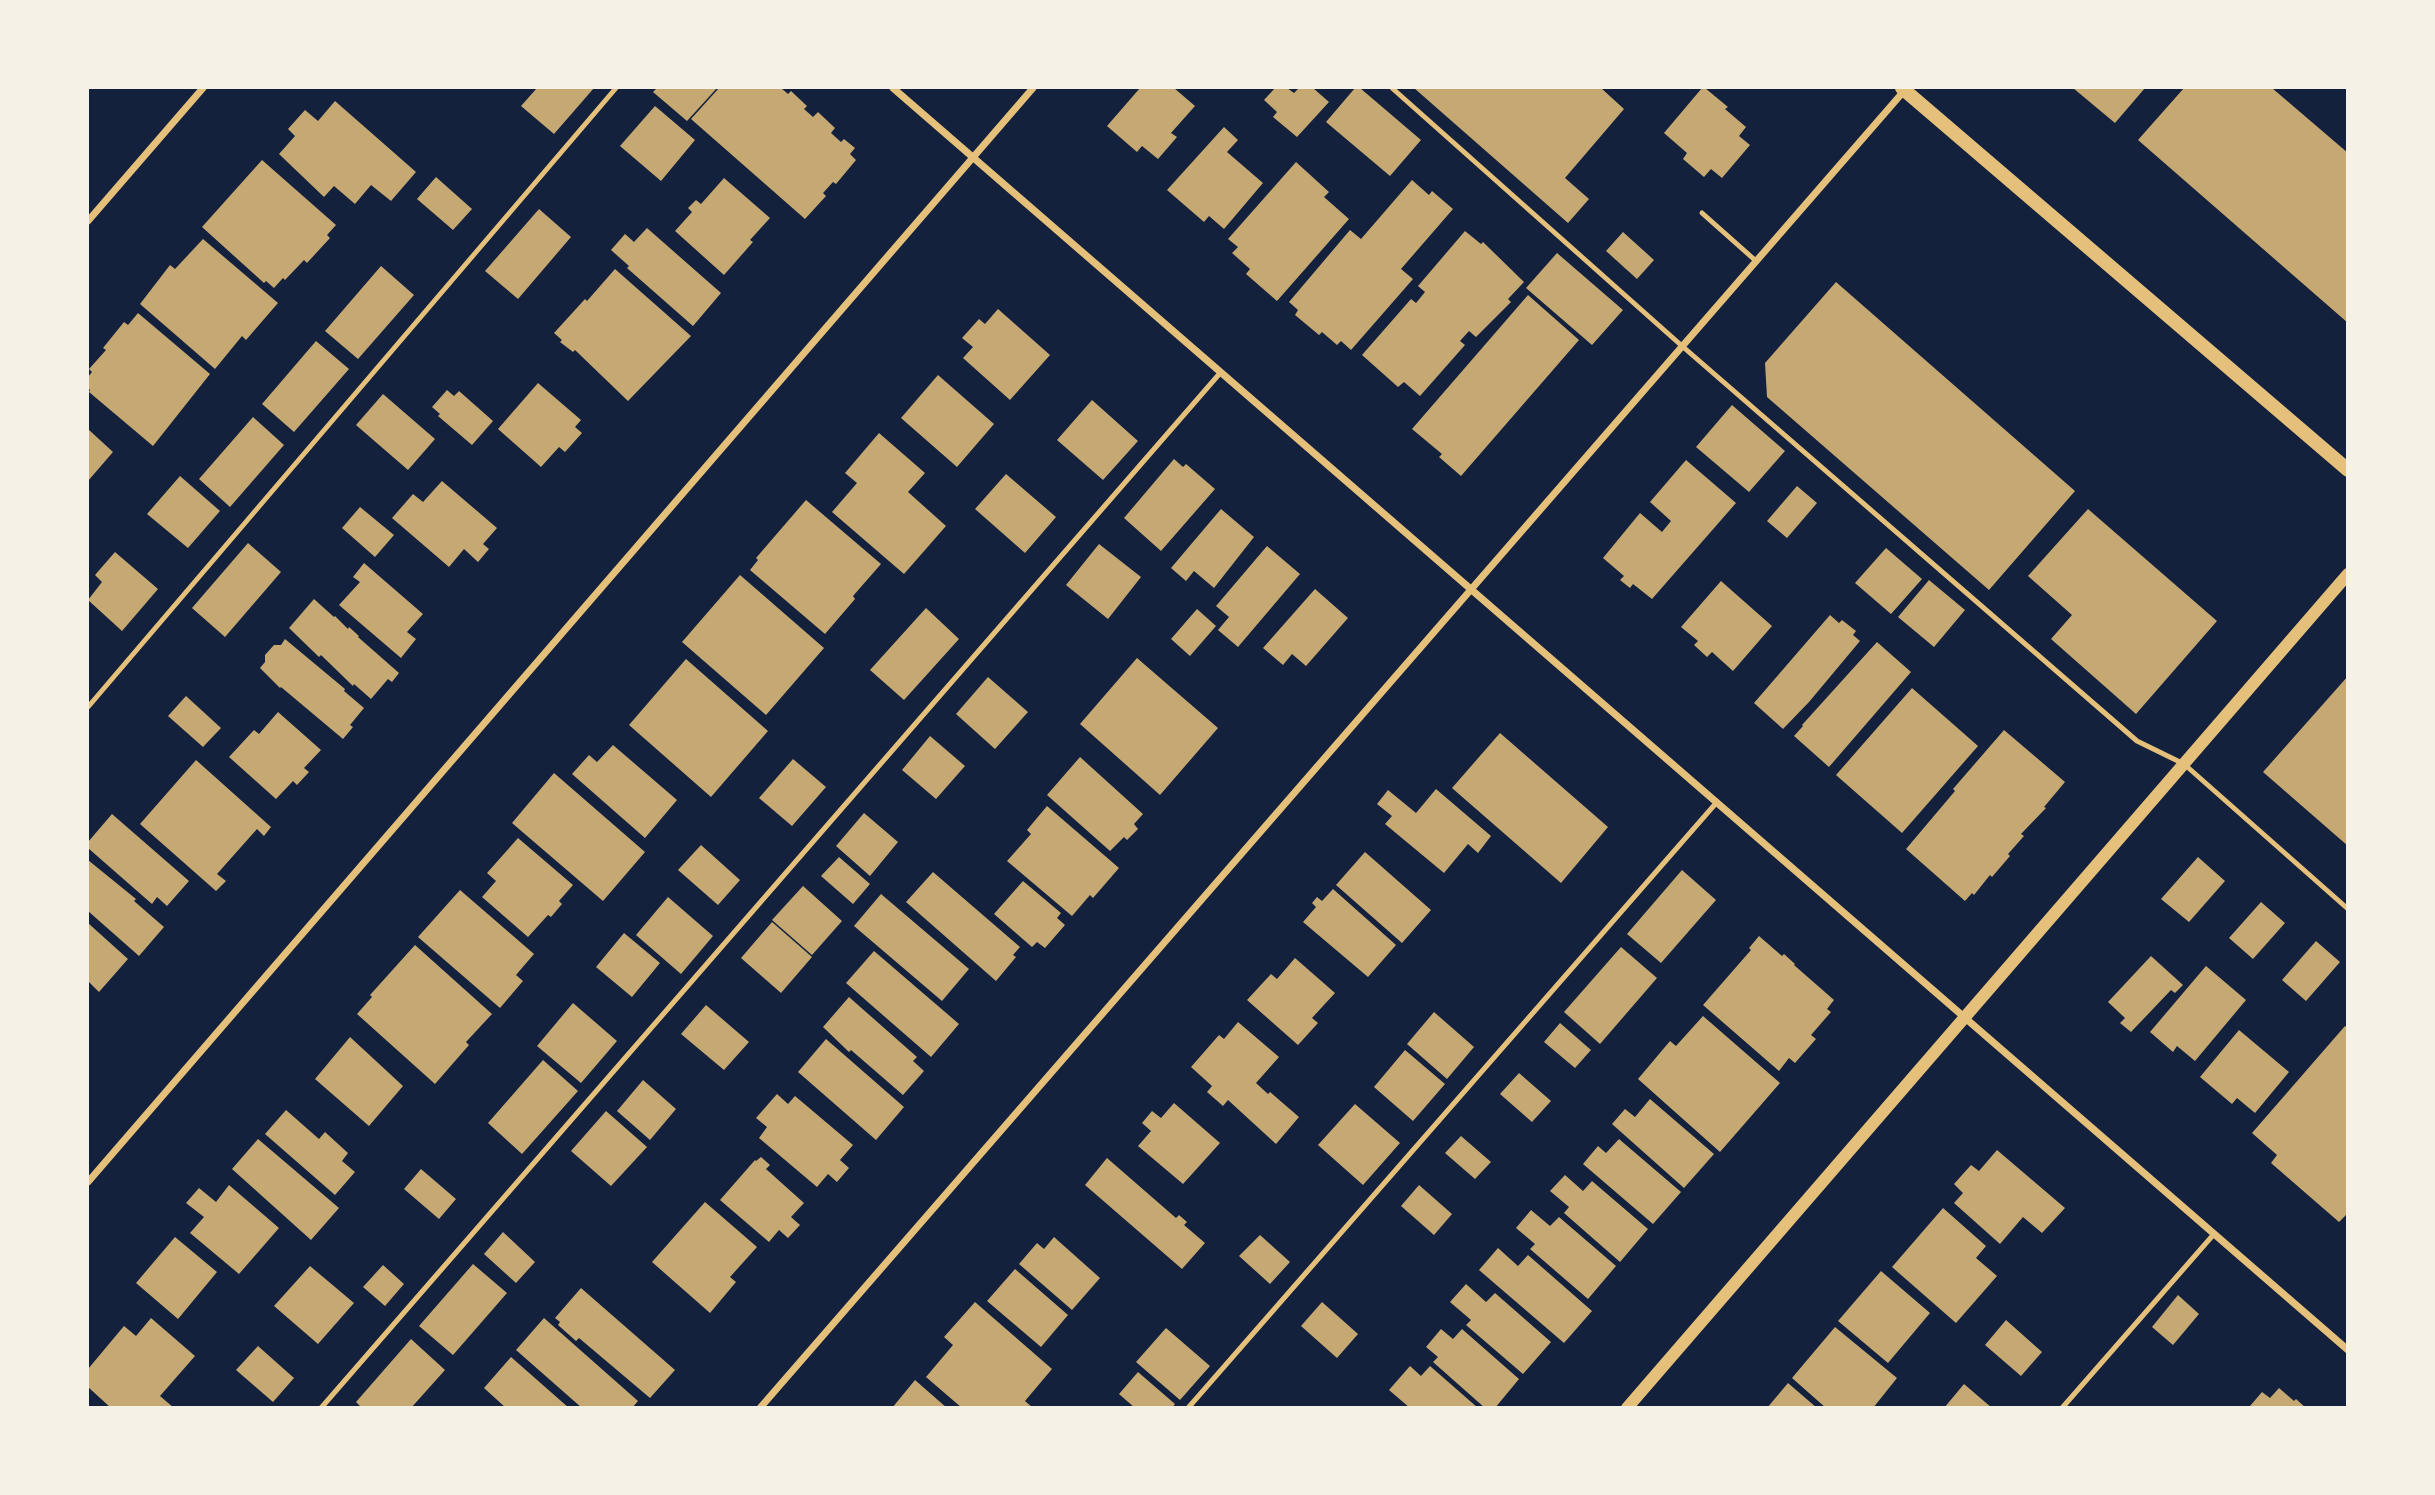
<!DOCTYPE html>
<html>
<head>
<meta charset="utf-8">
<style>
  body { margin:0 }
  #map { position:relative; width:2435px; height:1495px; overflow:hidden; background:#14213d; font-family:"Public Sans",sans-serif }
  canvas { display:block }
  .frame { position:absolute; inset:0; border:89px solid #f6f1e7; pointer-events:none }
</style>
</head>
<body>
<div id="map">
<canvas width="2435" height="1495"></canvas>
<div class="frame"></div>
</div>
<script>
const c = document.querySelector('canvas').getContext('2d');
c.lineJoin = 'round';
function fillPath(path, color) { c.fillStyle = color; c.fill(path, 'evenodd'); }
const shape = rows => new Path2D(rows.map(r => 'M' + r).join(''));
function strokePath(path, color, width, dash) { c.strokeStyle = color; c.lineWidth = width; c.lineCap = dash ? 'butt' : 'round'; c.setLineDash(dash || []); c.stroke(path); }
fillPath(shape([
  [537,88,594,88,554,134,521,106],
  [657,88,717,88,687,121,653,92],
  [719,88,781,88,788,94,791,91,807,106,804,109,813,117,818,112,835,128,831,133,841,142,844,139,855,148,850,154,856,160,836,184,833,182,823,193,826,196,805,219,691,119],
  [1140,88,1174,88,1195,106,1171,133,1177,137,1158,159,1142,146,1137,152,1107,126],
  [1275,88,1287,88,1294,93,1299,88,1313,88,1329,102,1297,137,1273,117,1277,112,1264,100],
  [1355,88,1360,88,1421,140,1390,176,1326,122],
  [1414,88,1601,88,1624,109,1565,178,1589,199,1568,223],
  [1702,88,1705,88,1728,107,1725,109,1746,127,1739,136,1750,145,1722,178,1711,169,1704,177,1683,159,1687,153,1664,133],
  [2073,88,2145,88,2115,123],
  [2184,88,2272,88,2348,153,2348,323,2138,140],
  [335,101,416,172,391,201,371,185,355,204,334,186,324,197,279,154,295,136,288,129,305,110,318,121],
  [655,106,695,140,661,181,620,146],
  [1224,127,1238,140,1227,152,1263,183,1224,229,1209,216,1204,222,1167,190],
  [262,160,336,225,327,235,330,238,307,263,304,260,285,280,283,278,274,288,266,281,264,283,202,227],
  [1296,162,1329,192,1324,197,1349,219,1277,301,1246,274,1250,269,1232,253,1238,247,1228,239],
  [436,177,472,209,453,230,417,199],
  [724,178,770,218,750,240,753,242,724,275,675,231,692,212,688,208,696,200,701,204],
  [1412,180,1429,195,1432,191,1453,209,1401,269,1413,279,1351,350,1341,341,1337,345,1322,332,1319,335,1295,315,1298,310,1289,302,1350,230,1361,239],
  [539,209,571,237,518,299,485,271],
  [647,228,721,293,693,326,627,268,629,266,611,250,625,234,634,242],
  [1465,231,1481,244,1483,242,1524,282,1508,299,1511,302,1476,337,1469,331,1460,341,1465,345,1420,396,1404,382,1398,387,1362,355,1411,299,1416,303,1425,292,1418,286],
  [1623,232,1654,260,1637,279,1606,251],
  [203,239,278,303,246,340,242,336,215,369,140,304,170,265,175,269],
  [1557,253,1623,310,1592,345,1526,288],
  [381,266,414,295,358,359,325,331],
  [615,269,691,336,628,401,575,350,573,352,560,342,562,340,554,333,585,299,587,301],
  [1836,282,2075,491,1989,590,1767,397,1765,363],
  [1528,295,1579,340,1461,476,1439,457,1442,454,1412,429],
  [998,309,1050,355,1010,400,963,358,973,347,962,338,979,319,985,324],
  [138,313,210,374,153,446,89,392,90,390,88,388,88,377,92,372,89,369,106,350,103,348,124,322,128,325],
  [316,341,349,369,294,432,262,404],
  [938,375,994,424,957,467,901,418],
  [538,383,581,420,575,427,582,433,565,452,559,447,541,467,498,429],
  [447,390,454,396,459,391,493,421,472,445,438,416,440,414,432,407],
  [383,394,435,439,408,470,356,425],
  [1092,400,1138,441,1103,480,1057,440],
  [1732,405,1785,451,1749,492,1696,447],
  [253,417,284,445,230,507,199,479],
  [88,429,113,452,88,481],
  [879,433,925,473,908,492,946,526,904,574,832,512,857,483,845,473],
  [1174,459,1183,467,1186,464,1215,489,1161,551,1124,518],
  [1686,460,1736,503,1652,599,1633,584,1630,588,1620,580,1624,576,1603,558,1640,513,1662,532,1671,521,1650,502],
  [1006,474,1056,517,1025,553,975,509],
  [180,476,220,511,188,548,147,514],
  [442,481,497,528,483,544,489,549,478,562,464,549,449,567,392,518,413,494,423,502],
  [1797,486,1817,503,1787,538,1767,521],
  [806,500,881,564,853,596,855,599,825,634,750,570,758,560,756,558],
  [360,507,394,535,375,557,342,528],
  [1221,509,1254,537,1214,588,1194,571,1186,581,1171,568],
  [2088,509,2217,621,2136,714,2051,639,2072,615,2028,576],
  [248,543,281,572,225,637,192,608],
  [1099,544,1141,577,1108,619,1066,585],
  [1267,546,1300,574,1238,647,1218,630,1229,617,1216,606],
  [1886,548,1922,579,1891,614,1855,583],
  [115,552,158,589,122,631,88,600,102,582,95,575],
  [364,563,423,614,407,632,416,639,401,658,339,605,360,582,353,577],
  [740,575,824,648,766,715,682,642],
  [1929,580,1965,610,1934,647,1898,617],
  [1721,581,1772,626,1733,671,1712,652,1707,657,1694,645,1698,641,1681,627],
  [1315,589,1348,618,1306,666,1292,654,1283,665,1263,648],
  [314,599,334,617,335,616,348,629,349,627,359,636,358,637,399,673,392,682,388,679,371,699,354,684,353,686,321,655,319,657,289,628],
  [926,608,959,639,904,700,870,670],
  [1197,609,1216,626,1190,656,1171,639],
  [1830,615,1839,623,1842,620,1856,631,1853,635,1860,641,1809,702,1783,729,1754,703],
  [285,639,345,689,344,691,364,708,350,725,353,727,343,739,281,687,280,688,260,668,265,662,265,655,274,645,281,645],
  [1877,642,1911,672,1829,767,1794,736,1803,726,1802,725],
  [1137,658,1218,728,1160,795,1080,724],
  [686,659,768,731,711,797,629,725],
  [2348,676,2348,846,2263,772],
  [988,677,1028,712,995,749,956,714],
  [1912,688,1978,746,1902,833,1836,775],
  [186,696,221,728,203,747,168,716],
  [278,712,321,750,304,768,309,772,297,785,293,781,276,799,229,757,254,730,259,734],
  [2004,730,2065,782,2044,807,2046,808,2021,834,2024,836,2008,854,2010,856,1992,877,1990,875,1974,895,1972,893,1965,901,1906,849,1955,791,1953,789],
  [1500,733,1608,827,1561,883,1452,788],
  [930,736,965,766,936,799,902,770],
  [613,745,677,800,645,838,572,774,589,755,597,762],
  [1080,757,1143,814,1134,824,1138,829,1127,840,1124,837,1110,851,1047,795],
  [793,759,826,787,792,826,759,798],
  [196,760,271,827,264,836,257,829,217,874,226,881,216,891,140,824],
  [554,773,645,852,603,901,512,823],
  [1436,789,1491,836,1478,853,1468,844,1444,873,1385,824,1392,816,1377,804,1388,790,1416,813],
  [1047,806,1119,868,1093,898,1090,895,1072,916,1007,861,1031,834,1027,830],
  [864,813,898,842,870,876,836,846],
  [112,814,189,881,167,906,157,897,152,904,88,848,88,842],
  [518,838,573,885,559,901,562,904,551,917,548,915,528,937,482,897,496,881,487,873],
  [701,845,740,880,718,905,678,870],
  [1365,852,1431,910,1402,943,1336,885],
  [839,857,870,884,853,904,821,876],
  [2198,857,2225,881,2189,922,2161,899],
  [88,860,136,899,134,901,164,927,139,956,88,911],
  [1682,870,1716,900,1661,963,1627,934],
  [933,872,1020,947,1013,955,1016,957,996,981,906,902],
  [1023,881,1061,913,1057,918,1065,925,1045,948,1037,942,1032,947,994,914],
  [803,886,842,921,812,955,772,920],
  [1333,889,1396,945,1368,977,1303,922,1316,907,1312,903,1317,897,1322,901],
  [460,890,534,954,516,975,523,981,500,1008,418,937],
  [881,894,969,969,942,1001,854,926],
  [668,897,713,936,681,974,636,935],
  [2261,902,2285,923,2253,959,2229,938],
  [772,922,812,957,781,993,741,958],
  [88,923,128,959,99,992,88,981],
  [624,933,660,963,632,997,596,967],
  [1759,936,1782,956,1784,954,1795,964,1794,965,1834,1000,1827,1009,1831,1012,1811,1035,1816,1039,1795,1063,1789,1058,1779,1071,1703,1005,1751,950,1749,948],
  [2316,941,2340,962,2306,1001,2282,980],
  [415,945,492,1014,466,1042,469,1045,435,1084,357,1014,372,997,370,995],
  [1621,947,1657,978,1600,1044,1564,1012],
  [874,951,959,1024,931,1057,846,983],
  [2151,956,2183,985,2175,993,2171,990,2131,1032,2120,1023,2125,1018,2108,1002],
  [1295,958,1335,993,1312,1018,1318,1023,1298,1045,1247,1000,1271,974,1277,979],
  [2206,966,2246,1000,2195,1061,2177,1046,2173,1052,2150,1032],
  [849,997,917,1057,913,1061,924,1071,903,1095,851,1050,849,1052,823,1027],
  [573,1003,617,1041,581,1083,537,1046],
  [706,1005,749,1042,724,1070,681,1034],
  [1434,1012,1474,1047,1447,1079,1407,1044],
  [1703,1016,1780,1083,1720,1152,1638,1079,1670,1041,1676,1046],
  [1238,1022,1279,1057,1256,1083,1268,1094,1270,1092,1299,1117,1276,1144,1228,1100,1223,1106,1207,1092,1212,1086,1191,1067,1219,1035,1224,1039],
  [1560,1023,1591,1050,1575,1068,1544,1042],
  [2345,1026,2348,1029,2348,1216,2346,1215,2339,1222,2271,1163,2277,1155,2252,1133],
  [2239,1030,2289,1072,2255,1113,2237,1098,2232,1104,2200,1077],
  [350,1037,403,1086,369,1126,315,1079],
  [826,1039,904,1107,876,1140,798,1072],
  [1405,1050,1445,1084,1413,1121,1374,1087],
  [543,1060,578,1091,522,1154,488,1123],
  [1519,1073,1551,1101,1532,1122,1500,1094],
  [643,1080,676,1109,650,1140,617,1111],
  [777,1094,788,1104,795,1096,853,1145,840,1160,849,1168,837,1182,828,1174,817,1187,759,1138,767,1127,756,1118],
  [1650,1099,1714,1154,1684,1188,1612,1124,1625,1109,1635,1117],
  [1174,1103,1220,1143,1183,1184,1138,1146,1151,1131,1142,1123,1152,1111,1161,1118],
  [1355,1104,1400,1143,1363,1185,1318,1145],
  [286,1110,319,1139,325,1132,348,1153,342,1161,355,1172,335,1195,265,1134],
  [606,1111,647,1147,611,1186,571,1151],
  [1461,1136,1491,1162,1475,1179,1445,1153],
  [258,1139,339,1208,311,1240,232,1169],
  [1619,1139,1681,1192,1653,1224,1583,1164,1598,1146,1606,1153],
  [1997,1150,2065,1208,2042,1233,2023,1217,2000,1244,1954,1203,1963,1193,1954,1184,1971,1165,1979,1171],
  [761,1157,770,1165,766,1169,804,1203,791,1217,800,1225,788,1238,779,1230,769,1242,720,1200,755,1160,756,1161],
  [1107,1158,1176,1218,1179,1215,1187,1222,1184,1225,1205,1243,1182,1269,1085,1185],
  [421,1169,456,1199,439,1219,404,1189],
  [1565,1175,1583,1191,1592,1181,1648,1229,1620,1262,1564,1213,1569,1207,1550,1191],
  [229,1185,279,1228,239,1274,190,1233,204,1217,186,1203,199,1188,216,1202],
  [1419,1185,1452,1214,1434,1235,1401,1206],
  [705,1202,757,1247,730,1277,736,1282,710,1313,652,1262],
  [1943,1208,1986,1246,1976,1258,1997,1276,1956,1323,1892,1267],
  [1531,1210,1550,1226,1559,1217,1616,1266,1588,1299,1530,1249,1535,1244,1516,1228],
  [503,1232,535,1262,516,1283,484,1254],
  [1260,1235,1290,1262,1270,1284,1239,1256],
  [175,1237,217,1272,178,1319,136,1283],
  [1054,1237,1100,1278,1072,1310,1019,1264,1037,1243,1044,1249],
  [1498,1248,1518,1266,1528,1255,1592,1311,1564,1343,1479,1270],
  [473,1264,507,1293,453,1355,419,1326],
  [383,1265,404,1284,385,1306,363,1287],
  [310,1266,354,1303,318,1344,274,1306],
  [1015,1269,1068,1315,1041,1347,987,1301],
  [1881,1271,1930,1313,1888,1363,1838,1321],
  [1466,1284,1486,1302,1495,1293,1551,1342,1523,1374,1466,1325,1471,1320,1450,1302],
  [581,1288,675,1370,650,1398,579,1338,576,1341,558,1325,560,1322,555,1318],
  [2178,1295,2199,1314,2173,1345,2152,1327],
  [975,1302,1052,1369,1025,1401,1033,1408,962,1408,926,1377,953,1345,944,1337],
  [1322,1302,1358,1334,1337,1358,1301,1326],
  [151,1318,195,1356,160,1396,174,1408,111,1408,88,1387,88,1369,124,1326,136,1336],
  [544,1318,638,1401,632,1408,582,1408,516,1350],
  [2006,1320,2042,1352,2021,1376,1985,1345],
  [1835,1327,1897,1378,1873,1408,1826,1408,1792,1378],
  [1166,1328,1210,1366,1180,1400,1136,1362],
  [1441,1329,1453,1339,1462,1329,1519,1379,1495,1408,1485,1408,1433,1362,1438,1357,1426,1347],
  [411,1339,445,1370,411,1408,362,1408,356,1402],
  [258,1346,294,1378,273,1402,236,1370],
  [511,1357,569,1408,506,1408,484,1388],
  [1410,1366,1421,1376,1430,1366,1478,1408,1410,1408,1389,1390],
  [1138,1372,1175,1404,1172,1408,1135,1408,1119,1394],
  [915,1380,947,1408,892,1408],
  [1788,1383,1817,1408,1767,1408],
  [1964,1384,1992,1408,1944,1408],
  [2279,1388,2294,1401,2296,1399,2306,1408,2250,1406,2262,1392,2270,1398]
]), '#c6a872');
strokePath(shape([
  [1392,88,1682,346,2137,741,2184,764,2348,909],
  [1702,213,1756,261],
  [88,707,616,88],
  [321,1408,1221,372],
  [1188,1408,1717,802],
  [2062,1408,2214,1234]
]), '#e5c07b', 5);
strokePath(shape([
  [893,88,2348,1350],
  [88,221,203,88],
  [88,1182,1033,88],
  [760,1408,1904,91]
]), '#e5c07b', 7);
strokePath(shape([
  [1627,1408,2348,574]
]), '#e5c07b', 12);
strokePath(shape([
  [1902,88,2348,470]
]), '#e5c07b', 14);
</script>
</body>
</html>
